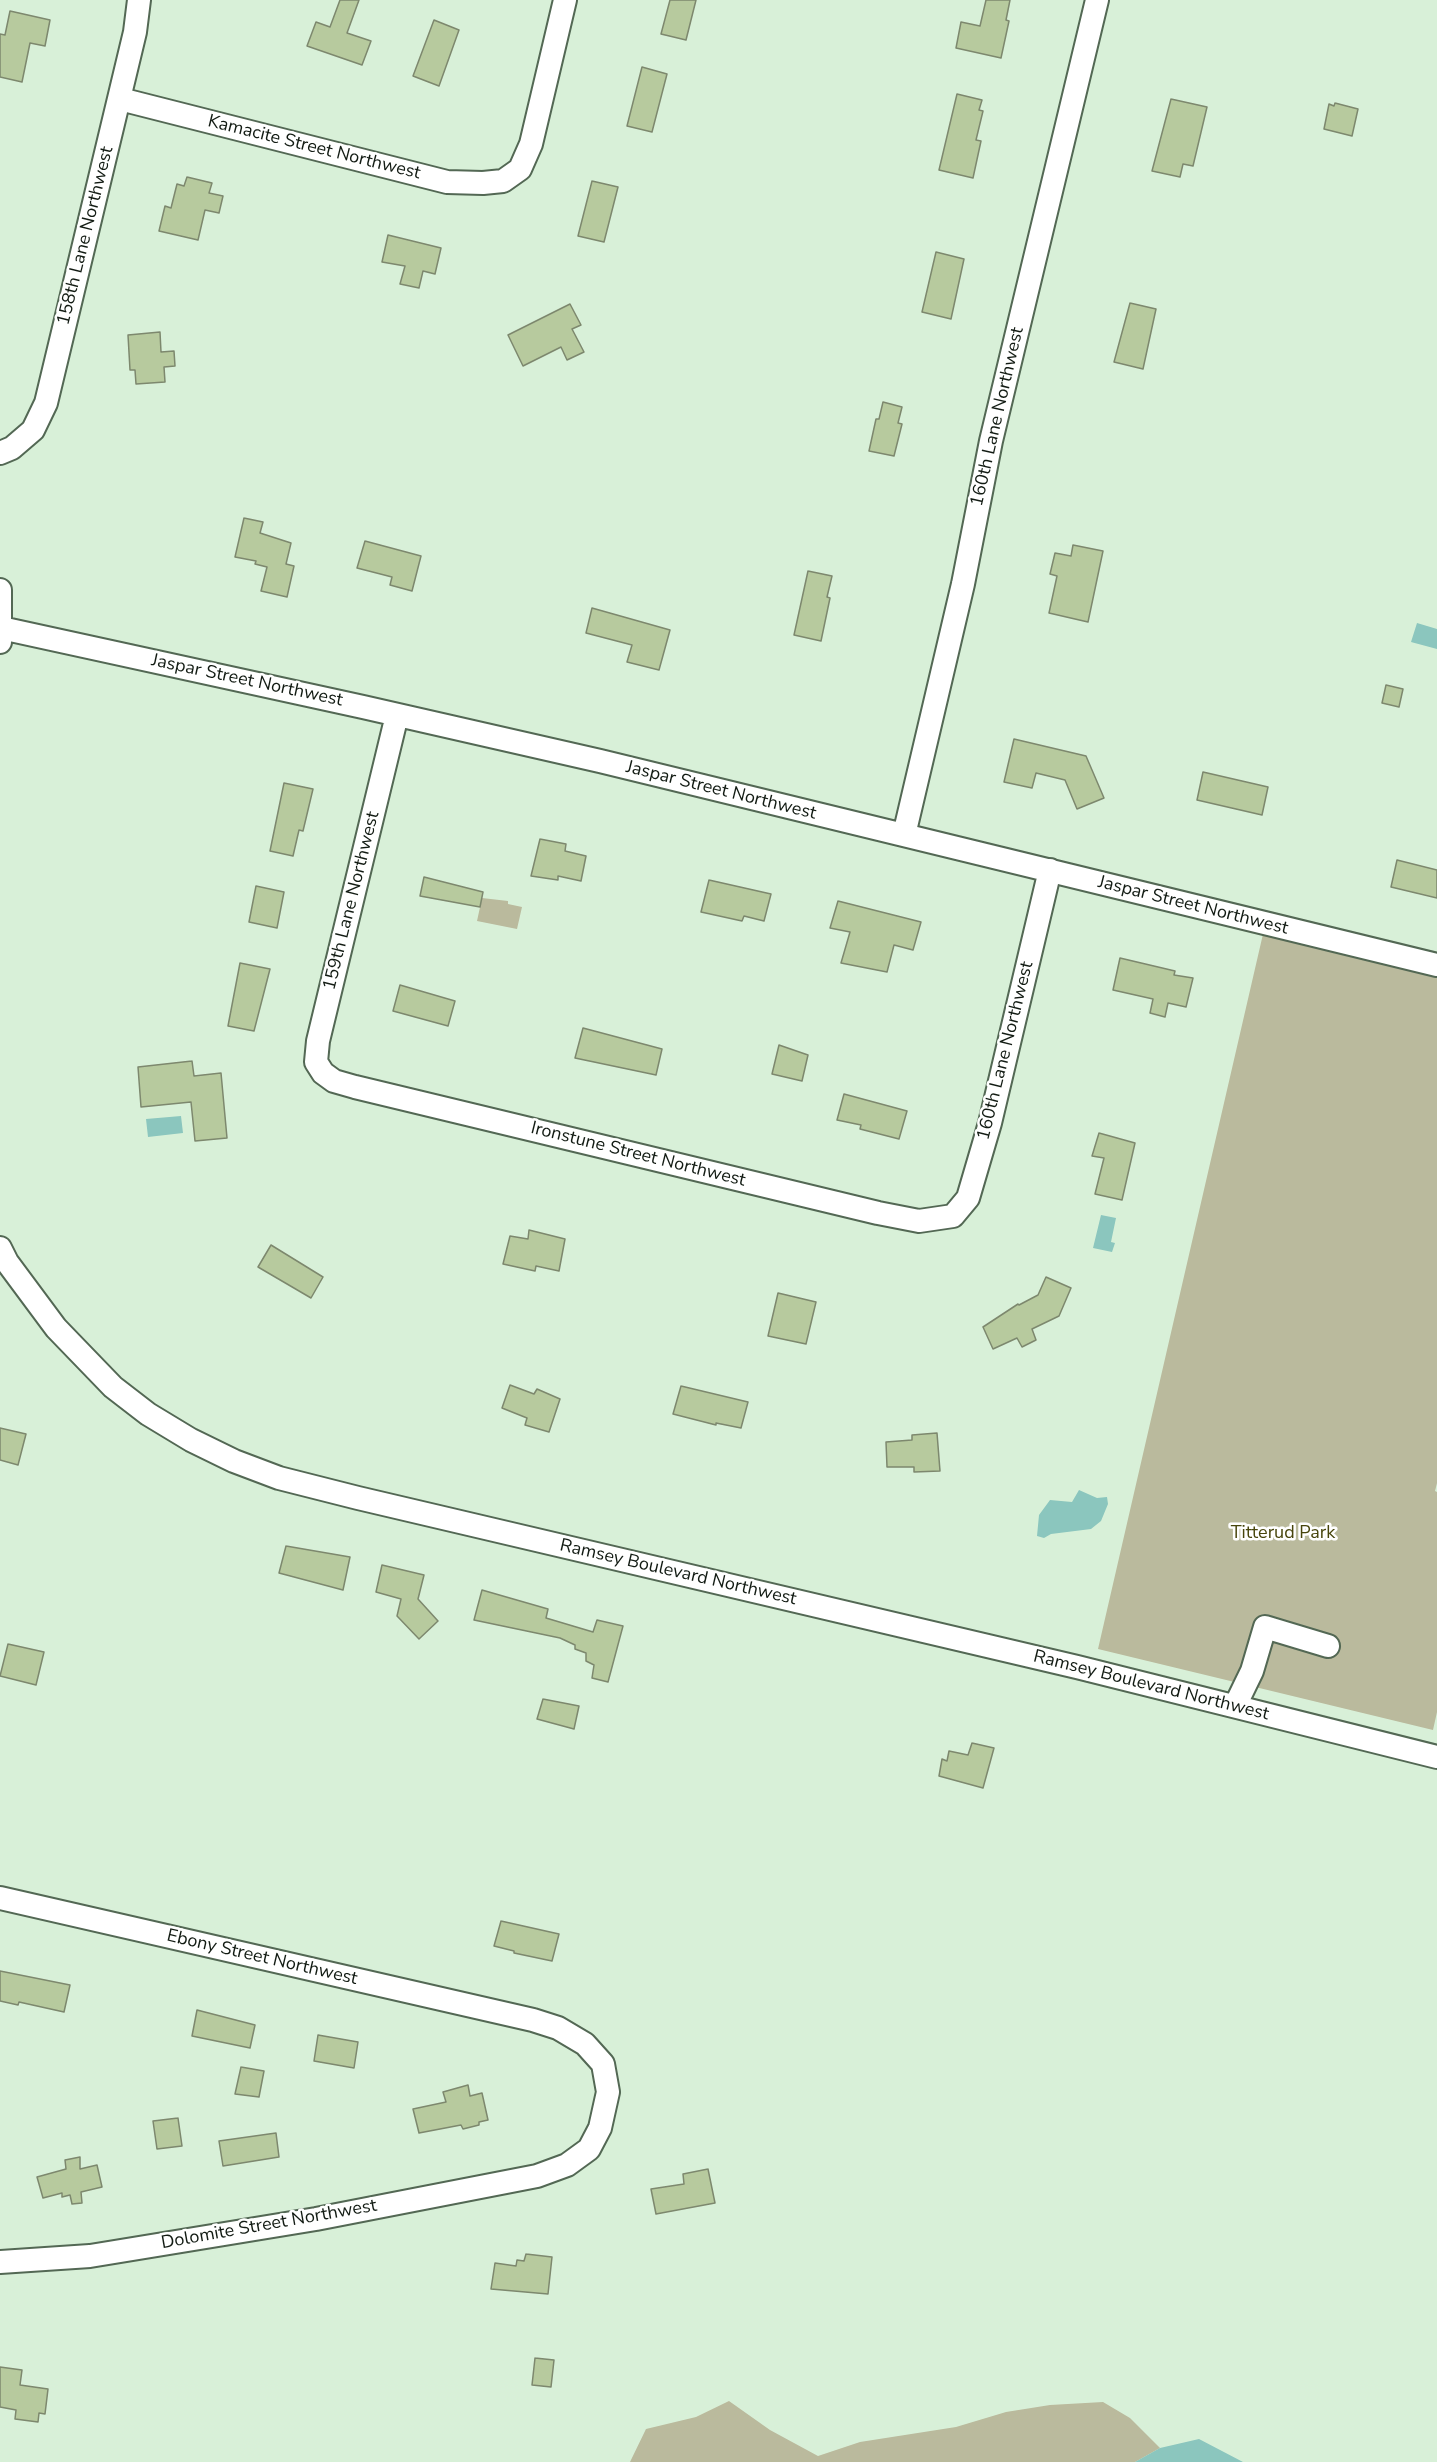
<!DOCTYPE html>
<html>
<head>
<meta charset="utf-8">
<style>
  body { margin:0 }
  canvas { display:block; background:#d8f0d8 }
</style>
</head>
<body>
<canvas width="1437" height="2462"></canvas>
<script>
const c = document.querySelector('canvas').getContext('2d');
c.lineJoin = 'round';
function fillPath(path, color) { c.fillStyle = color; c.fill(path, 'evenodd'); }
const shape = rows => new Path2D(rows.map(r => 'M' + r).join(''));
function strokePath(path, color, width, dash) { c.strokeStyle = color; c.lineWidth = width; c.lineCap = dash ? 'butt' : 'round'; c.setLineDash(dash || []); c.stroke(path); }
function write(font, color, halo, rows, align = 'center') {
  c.font = font + ' "Nunito Sans",sans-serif'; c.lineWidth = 5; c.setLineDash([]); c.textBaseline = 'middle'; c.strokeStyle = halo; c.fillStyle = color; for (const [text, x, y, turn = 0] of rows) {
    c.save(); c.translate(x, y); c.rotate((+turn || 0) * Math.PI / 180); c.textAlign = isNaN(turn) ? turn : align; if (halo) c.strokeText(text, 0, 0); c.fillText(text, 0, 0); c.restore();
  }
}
fillPath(shape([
  [482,898,508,901,508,904,522,907,517,929,477,921],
  [1263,934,1437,977,1437,1483,1435,1491,1437,1492,1437,1712,1433,1730,1098,1649],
  [729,2401,770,2430,818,2456,860,2442,956,2427,1006,2412,1050,2405,1103,2402,1130,2418,1160,2448,1135,2462,630,2462,646,2429,696,2417]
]), '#baba9d');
fillPath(shape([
  [1417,623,1437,629,1437,649,1411,642],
  [181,1116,183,1133,148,1137,146,1119],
  [1101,1215,1116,1218,1111,1242,1115,1243,1112,1252,1093,1248],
  [1079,1490,1097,1498,1107,1497,1108,1504,1101,1521,1091,1529,1051,1534,1044,1538,1037,1536,1039,1515,1050,1500,1072,1502],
  [1199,2439,1243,2462,1135,2462,1160,2448]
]), '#8bc6be');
const building = shape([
  [340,0,359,0,347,33,371,41,362,65,307,46,316,22,330,27,340,0],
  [670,0,696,0,686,40,661,34,670,0],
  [986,0,1010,0,1006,20,1009,21,1001,58,956,48,961,22,980,26,986,0],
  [10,11,50,20,45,46,30,43,22,82,0,77,0,34,5,35,10,11],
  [434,20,459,30,439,86,413,76,434,20],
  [642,67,667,74,652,132,627,126,642,67],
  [957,94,982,100,979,110,983,111,976,140,981,141,973,178,939,170,957,94],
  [1171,99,1207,107,1193,166,1183,164,1180,177,1152,171,1171,99],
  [1335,103,1358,109,1352,136,1324,129,1329,104,1334,106,1335,103],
  [187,177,212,183,209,193,223,196,219,213,205,210,198,240,159,231,165,206,171,208,177,184,184,186,187,177],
  [592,181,618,187,604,242,578,236,592,181],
  [388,235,441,248,435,274,423,271,419,288,400,284,405,266,382,262,388,235],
  [936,252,964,259,951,319,922,312,936,252],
  [1130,303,1156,309,1143,369,1114,362,1130,303],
  [570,304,581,325,572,329,584,352,567,360,561,347,523,366,508,335,570,304],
  [160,332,161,352,174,351,175,366,164,367,165,382,136,384,135,370,130,370,128,335,160,332],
  [883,402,902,407,898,423,902,424,894,456,869,451,876,419,879,419,883,402],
  [244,518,263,522,260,533,291,543,286,564,294,566,287,597,261,591,267,567,255,564,256,561,235,557,244,518],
  [365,541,421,556,412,591,390,585,392,577,357,568,365,541],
  [1073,545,1103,551,1088,622,1049,613,1057,576,1050,574,1055,553,1071,556,1073,545],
  [808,571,832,576,827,597,830,598,821,641,794,635,808,571],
  [592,608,670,630,659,670,627,662,632,645,586,633,592,608],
  [1386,685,1403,689,1399,707,1382,703,1386,685],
  [1014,739,1086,756,1104,798,1077,809,1065,780,1036,773,1032,788,1004,782,1014,739],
  [1203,772,1268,787,1262,815,1197,800,1203,772],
  [284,783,313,789,303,831,299,830,293,856,270,851,284,783],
  [540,839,566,844,565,851,586,856,581,881,558,876,558,880,531,876,540,839],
  [1397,860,1437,870,1437,898,1391,887,1397,860],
  [424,877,483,892,480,907,420,896,424,877],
  [709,880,771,894,764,921,744,916,742,921,701,912,709,880],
  [256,886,284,892,277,928,249,922,256,886],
  [838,901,921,922,913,950,894,945,887,972,841,963,850,932,830,928,838,901],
  [1120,958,1175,971,1174,975,1193,978,1186,1007,1168,1003,1165,1017,1150,1013,1153,999,1113,990,1120,958],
  [240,963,270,969,254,1031,228,1026,240,963],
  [400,985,455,1001,448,1026,393,1011,400,985],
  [583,1028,662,1049,656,1075,575,1058,583,1028],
  [779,1045,808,1055,802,1081,772,1074,779,1045],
  [192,1061,194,1076,221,1073,227,1138,195,1141,191,1102,141,1107,138,1067,192,1061],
  [844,1094,907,1111,899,1139,860,1129,861,1125,837,1120,844,1094],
  [1099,1133,1135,1143,1122,1200,1095,1194,1104,1158,1092,1156,1099,1133],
  [529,1230,565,1239,559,1271,536,1266,535,1271,503,1264,510,1236,528,1239,529,1230],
  [271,1245,323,1277,311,1298,258,1267,271,1245],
  [1046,1277,1071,1288,1059,1316,1032,1329,1036,1340,1022,1347,1017,1338,993,1349,983,1327,1018,1304,1019,1305,1038,1295,1046,1277],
  [778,1293,816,1302,806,1344,768,1336,778,1293],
  [510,1385,534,1394,537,1389,560,1399,549,1432,525,1425,527,1418,502,1408,510,1385],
  [681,1386,748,1402,741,1428,716,1423,716,1425,673,1414,681,1386],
  [0,1428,26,1434,18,1465,0,1460,0,1428],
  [937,1433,940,1471,914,1472,914,1467,887,1467,886,1442,912,1440,912,1435,937,1433],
  [286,1546,350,1557,343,1590,279,1573,286,1546],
  [382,1565,424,1575,418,1599,438,1621,419,1639,397,1616,401,1599,376,1592,382,1565],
  [482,1590,548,1609,546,1618,593,1632,597,1620,623,1626,608,1682,592,1678,594,1665,586,1661,586,1653,575,1649,575,1645,560,1638,474,1620,482,1590],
  [8,1644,44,1652,36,1685,0,1676,8,1644],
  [543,1699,579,1706,574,1729,537,1719,543,1699],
  [972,1743,994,1748,983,1788,939,1776,942,1759,947,1761,949,1751,968,1755,972,1743],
  [501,1921,559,1934,552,1961,514,1953,514,1951,494,1946,501,1921],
  [0,1971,70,1985,64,2012,19,2002,18,2005,0,2001,0,1971],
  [197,2010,255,2025,250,2048,192,2036,197,2010],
  [318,2035,358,2042,354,2068,314,2061,318,2035],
  [241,2067,264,2071,259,2097,235,2094,241,2067],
  [468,2085,470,2096,482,2093,488,2120,479,2122,479,2125,463,2129,461,2125,419,2133,413,2109,446,2102,443,2092,468,2085],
  [178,2118,182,2146,157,2149,153,2121,178,2118],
  [276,2133,279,2157,223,2166,219,2141,276,2133],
  [80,2157,80,2169,97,2165,102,2187,81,2192,82,2203,72,2204,70,2195,62,2197,62,2193,43,2198,37,2177,66,2169,65,2160,80,2157],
  [708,2169,715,2203,656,2214,651,2189,684,2184,683,2174,708,2169],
  [526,2254,552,2257,548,2294,491,2289,495,2263,516,2266,517,2260,524,2261,526,2254],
  [535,2358,554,2360,551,2387,532,2385,535,2358],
  [0,2367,22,2370,20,2385,48,2389,45,2414,39,2413,38,2422,15,2419,16,2410,0,2407,0,2367]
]);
fillPath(building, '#b7ca9e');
strokePath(building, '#7d886e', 1.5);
const minor = shape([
  [120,99,447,182,483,183,503,181,520,169,531,144,565,0],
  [0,453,12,448,33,430,46,403,135,32,139,0],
  [0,590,0,642],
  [1,628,363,707,600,761,1437,965],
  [397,715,318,1041,316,1062,323,1073,334,1081,355,1087,878,1213,919,1221,953,1216,968,1198,990,1123,1050,870],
  [904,835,963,584,991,441,1097,0],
  [0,1248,7,1262,56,1328,113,1387,148,1414,191,1440,234,1461,279,1478,358,1498,1077,1667,1437,1757],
  [1235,1706,1252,1671,1265,1627,1328,1646],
  [0,1898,533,2020,558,2028,585,2044,603,2064,608,2092,600,2128,589,2149,567,2165,537,2176,316,2219,90,2256,0,2262]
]);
strokePath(minor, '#536854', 26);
strokePath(minor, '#fff', 22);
write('18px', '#121b13', '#fff', [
  ["Kamacite Street Northwest",314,148,14],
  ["158th Lane Northwest",86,236,-76],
  ["160th Lane Northwest",998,417,-77],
  ["Jaspar Street Northwest",247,681,12],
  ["Jaspar Street Northwest",721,791,14],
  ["159th Lane Northwest",352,901,-76],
  ["Jaspar Street Northwest",1193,906,14],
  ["160th Lane Northwest",1006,1051,-76],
  ["Ironstune Street Northwest",638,1155,14],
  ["Ramsey Boulevard Northwest",678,1573,13],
  ["Ramsey Boulevard Northwest",1151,1686,14],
  ["Ebony Street Northwest",262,1958,13],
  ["Dolomite Street Northwest",269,2225,-10]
]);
write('18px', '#47450c', '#fff', [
  ["Titterud Park",1283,1534]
]);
</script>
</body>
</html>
